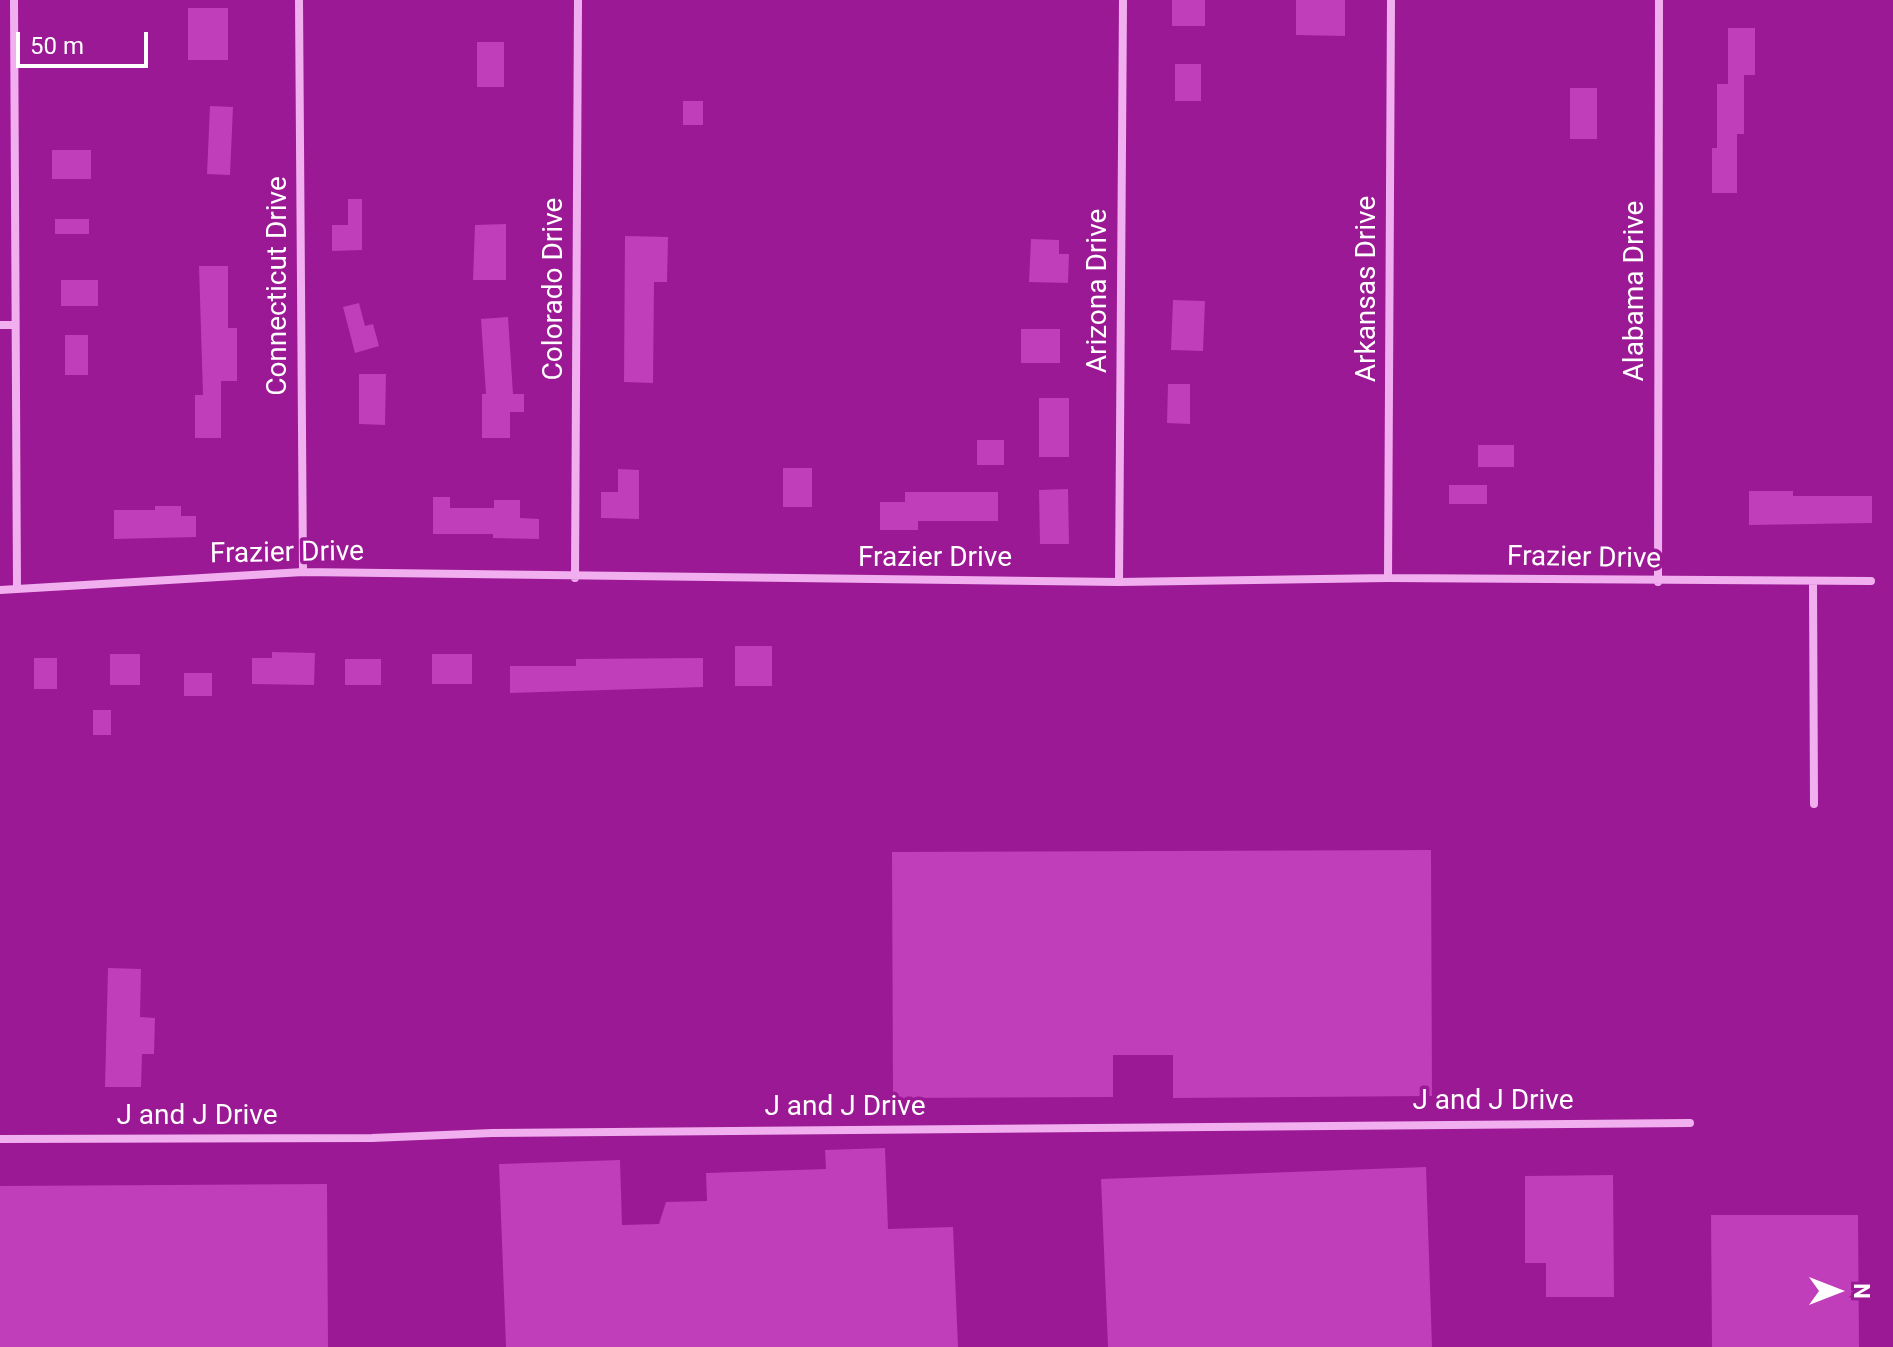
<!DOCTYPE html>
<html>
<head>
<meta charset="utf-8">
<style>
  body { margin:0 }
  #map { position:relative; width:1893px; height:1347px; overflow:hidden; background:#9b1994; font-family:Roboto,sans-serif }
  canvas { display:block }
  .north { position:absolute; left:1797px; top:1251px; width:80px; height:80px; -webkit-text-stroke:6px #9b1994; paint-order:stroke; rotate:90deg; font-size:22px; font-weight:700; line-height:32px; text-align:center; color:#fff }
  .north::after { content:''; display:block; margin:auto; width:28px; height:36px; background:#fff; clip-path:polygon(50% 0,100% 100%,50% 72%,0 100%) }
  .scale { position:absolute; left:16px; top:32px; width:132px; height:36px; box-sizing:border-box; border:4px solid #fff; border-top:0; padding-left:10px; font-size:24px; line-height:28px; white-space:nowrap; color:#fff; -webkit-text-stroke:6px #9b1994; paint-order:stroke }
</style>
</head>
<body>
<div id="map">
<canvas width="1893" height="1347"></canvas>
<div class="north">N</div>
<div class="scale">50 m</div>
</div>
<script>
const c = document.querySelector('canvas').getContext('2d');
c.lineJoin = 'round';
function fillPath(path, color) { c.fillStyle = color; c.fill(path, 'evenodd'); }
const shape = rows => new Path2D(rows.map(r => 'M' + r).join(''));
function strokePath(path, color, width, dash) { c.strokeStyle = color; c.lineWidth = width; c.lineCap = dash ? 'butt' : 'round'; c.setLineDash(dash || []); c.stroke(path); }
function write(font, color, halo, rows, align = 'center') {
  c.font = font + ' Roboto,sans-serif'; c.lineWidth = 7; c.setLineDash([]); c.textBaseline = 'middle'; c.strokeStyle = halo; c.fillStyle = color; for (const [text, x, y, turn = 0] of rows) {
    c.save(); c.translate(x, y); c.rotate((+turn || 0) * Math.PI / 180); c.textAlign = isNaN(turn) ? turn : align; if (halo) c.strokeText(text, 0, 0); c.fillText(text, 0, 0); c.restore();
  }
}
fillPath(shape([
  [1172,0,1205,0,1205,26,1172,26],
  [1296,0,1345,0,1345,36,1296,35],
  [188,8,228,8,228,60,188,60],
  [1728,28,1755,28,1755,75,1744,75,1744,134,1737,134,1737,193,1712,193,1712,148,1717,148,1717,84,1728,84],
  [477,42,504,42,504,87,477,87],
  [1175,64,1201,64,1201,101,1175,101],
  [1570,88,1597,88,1597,139,1570,139],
  [683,101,703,101,703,125,683,125],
  [210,106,233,107,230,175,207,174],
  [52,150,91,150,91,179,52,179],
  [348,199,362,199,362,250,332,251,332,225,348,225],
  [55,219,89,219,89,234,55,234],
  [506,224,506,280,473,280,475,225],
  [625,236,668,237,667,282,654,282,653,383,624,382],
  [1031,239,1059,240,1059,254,1069,254,1068,283,1029,282],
  [199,266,228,266,228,328,237,328,237,381,221,381,221,438,195,438,195,395,203,395],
  [61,280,98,280,98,306,61,306],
  [1173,300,1205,301,1203,351,1171,350],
  [359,303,365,326,373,324,379,346,355,353,343,307],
  [508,317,513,394,524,394,524,412,510,412,510,438,482,438,482,394,486,394,481,319],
  [1021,329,1060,329,1060,363,1021,363],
  [65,335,88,335,88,375,65,375],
  [359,374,386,374,385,425,359,424],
  [1168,384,1190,384,1190,424,1167,423],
  [1039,398,1069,398,1069,457,1039,457],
  [977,440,1004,440,1004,465,977,465],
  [1478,445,1514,445,1514,467,1478,467],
  [783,468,812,468,812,507,783,507],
  [618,469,639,470,639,519,601,518,601,492,618,492],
  [1449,485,1487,485,1487,504,1449,504],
  [1068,489,1069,544,1040,544,1039,490],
  [1749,491,1793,491,1793,496,1872,496,1872,523,1749,525],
  [905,492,998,492,998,521,918,521,918,530,880,530,880,502,905,502],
  [433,497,450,497,450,508,494,508,494,500,520,500,520,518,539,519,539,539,493,538,493,534,433,534],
  [155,506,181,506,181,516,196,516,196,537,114,539,114,510,155,510],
  [735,646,772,646,772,686,735,686],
  [272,652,315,653,314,685,252,684,252,658,272,658],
  [110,654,140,654,140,685,110,685],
  [432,654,472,654,472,684,432,684],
  [34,658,57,658,57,689,34,689],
  [703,658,703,687,510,693,510,666,576,666,576,659],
  [345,659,381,659,381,685,345,685],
  [184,673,212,673,212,696,184,696],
  [93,710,111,710,111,735,93,735],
  [1431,850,1432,1096,1173,1098,1173,1055,1113,1055,1113,1097,893,1098,892,852],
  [108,968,141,969,140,1017,155,1018,154,1054,142,1054,141,1087,105,1087],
  [885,1148,888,1229,953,1227,958,1347,506,1347,499,1164,620,1160,622,1225,659,1224,666,1202,707,1201,706,1173,826,1169,825,1150],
  [1426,1167,1432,1347,1108,1347,1101,1179],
  [1613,1175,1614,1297,1546,1297,1546,1263,1525,1263,1525,1176],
  [327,1184,328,1347,0,1347,0,1186],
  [1711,1215,1858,1215,1859,1347,1712,1347]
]), '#c03eba');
strokePath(shape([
  [14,0,17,586],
  [299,0,303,572],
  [0,325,15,325],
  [575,578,578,0],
  [1388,578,1391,0],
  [1813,581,1814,804],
  [1119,582,1123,0],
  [1658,582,1659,0],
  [0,590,303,572,1119,582,1388,578,1871,581],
  [0,1139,372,1138,492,1133,1690,1123]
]), '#f2afef', 8);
write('28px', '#fff', '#9b1994', [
  ["Connecticut Drive",279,286,-90],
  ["Colorado Drive",555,289,-90],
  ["Arkansas Drive",1368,289,-90],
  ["Arizona Drive",1099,291,-90],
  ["Alabama Drive",1636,291,-90],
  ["Frazier Drive",287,554,-1],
  ["Frazier Drive",935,559],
  ["Frazier Drive",1584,559,1],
  ["J and J Drive",1493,1102],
  ["J and J Drive",845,1108],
  ["J and J Drive",197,1117]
]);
</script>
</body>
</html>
